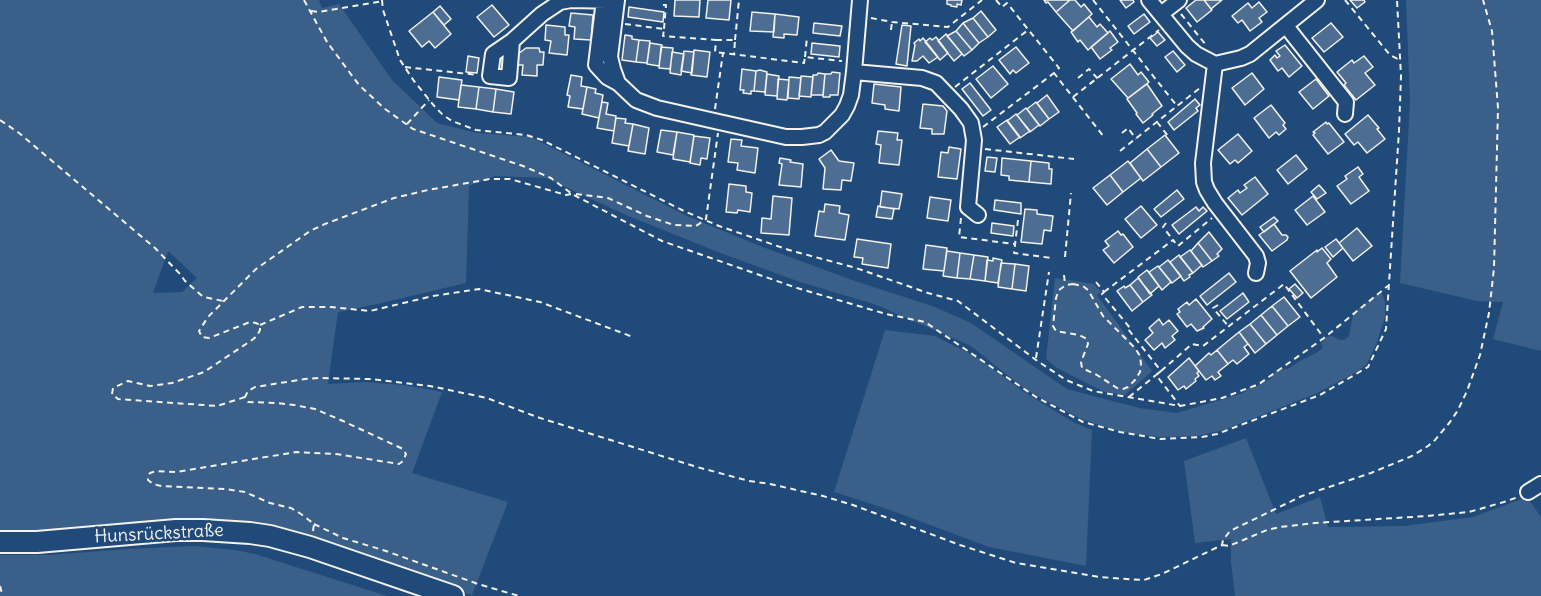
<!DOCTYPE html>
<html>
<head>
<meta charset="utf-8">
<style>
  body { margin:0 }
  canvas { display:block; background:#1f4a7a }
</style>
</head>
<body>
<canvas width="1541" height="596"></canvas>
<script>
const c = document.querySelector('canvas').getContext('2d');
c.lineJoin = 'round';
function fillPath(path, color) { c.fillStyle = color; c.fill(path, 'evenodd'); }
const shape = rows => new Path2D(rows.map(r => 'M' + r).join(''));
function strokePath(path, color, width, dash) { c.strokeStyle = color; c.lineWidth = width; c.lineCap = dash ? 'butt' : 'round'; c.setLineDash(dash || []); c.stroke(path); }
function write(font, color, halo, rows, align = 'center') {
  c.font = font + ' Delius,sans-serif'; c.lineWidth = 5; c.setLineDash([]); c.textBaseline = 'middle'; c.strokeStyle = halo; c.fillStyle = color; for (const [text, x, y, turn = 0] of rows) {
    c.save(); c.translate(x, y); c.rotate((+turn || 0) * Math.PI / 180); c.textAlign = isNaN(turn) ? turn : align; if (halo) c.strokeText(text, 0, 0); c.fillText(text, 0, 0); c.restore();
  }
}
fillPath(shape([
  [0,0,319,0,322,8,339,4,392,80,437,123,477,133,531,137,687,216,760,246,852,280,935,307,971,323,1067,389,1139,408,1177,413,1243,393,1249,388,1256,386,1271,379,1276,370,1288,369,1298,362,1316,353,1323,348,1321,344,1326,337,1332,336,1340,340,1344,340,1349,336,1353,315,1358,309,1378,294,1382,293,1385,302,1385,317,1376,345,1366,365,1355,373,1315,394,1224,430,1197,436,1159,437,1133,434,1108,428,1079,418,1026,390,971,346,874,304,800,282,723,254,626,215,546,178,495,176,469,186,466,283,382,303,338,312,328,384,364,382,403,385,442,392,412,473,508,502,472,595,294,535,0,536],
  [168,251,197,278,182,292,153,293],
  [1406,0,1541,0,1541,351,1493,339,1503,302,1477,301,1400,283,1410,101],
  [1055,278,1094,284,1101,292,1097,295,1152,371,1125,395,1104,392,1057,368,1046,359],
  [885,330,935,336,980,359,1021,390,1073,422,1092,430,1086,566,989,547,890,510,834,492],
  [1246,438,1276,514,1320,497,1328,527,1404,526,1473,517,1527,497,1541,517,1541,596,1235,596,1231,562,1231,539,1195,543,1184,461],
  [194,546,235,550,255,554,387,596,0,596,0,555,49,555,127,549]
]), '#3a5f88');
const building = shape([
  [675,0,700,0,699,17,674,16,675,0],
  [708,0,731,0,729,20,706,18,708,0],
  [947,0,962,0,961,5,957,4,957,7,951,6,951,5,947,4,947,0],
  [1044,0,1070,0,1056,12,1048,2,1046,3,1044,0],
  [1070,0,1075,0,1081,7,1084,4,1092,14,1073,31,1056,12,1070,0],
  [1120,0,1133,0,1134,2,1126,8,1120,0],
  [1196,0,1204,0,1212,10,1197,22,1186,8,1196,0],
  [1204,0,1222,0,1211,9,1204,0],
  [1350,0,1364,0,1365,2,1357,8,1350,0],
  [1259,2,1267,12,1259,18,1262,22,1250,31,1242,20,1238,23,1232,16,1248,3,1252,8,1259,2],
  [492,5,509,25,494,37,477,17,492,5],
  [440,6,451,19,444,25,433,12,440,6],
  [629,7,664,12,663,22,628,17,629,7],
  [981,11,996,30,988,37,973,18,981,11],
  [433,12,451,34,435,48,429,41,422,47,409,31,433,12],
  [752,12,775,14,774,32,750,31,752,12],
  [571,13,593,15,591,40,574,39,575,27,569,26,571,13],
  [775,14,799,17,797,35,784,34,784,38,773,37,775,14],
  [1144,14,1150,22,1134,34,1128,26,1144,14],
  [1089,17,1097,27,1100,24,1108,33,1088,50,1080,40,1078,42,1071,32,1089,17],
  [973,18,988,37,979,43,963,23,973,18],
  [814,23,842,26,840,36,813,33,814,23],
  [963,23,979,43,972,50,956,31,963,23],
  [1331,23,1343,37,1324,52,1312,38,1331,23],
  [546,25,565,27,565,35,569,35,567,55,549,53,551,41,545,40,546,25],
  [902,25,911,26,907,66,896,64,902,25],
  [956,31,972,50,964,56,947,36,956,31],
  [1110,31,1118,42,1110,48,1112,50,1100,59,1091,47,1110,31],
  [1158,32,1165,40,1157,46,1150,38,1158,32],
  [946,34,962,54,954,61,938,41,946,34],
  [625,35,632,36,632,39,639,40,636,62,622,60,625,35],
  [936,37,948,53,940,60,925,42,930,38,932,40,936,37],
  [923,38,938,57,929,63,923,56,917,61,912,61,915,45,914,43,919,39,920,41,923,38],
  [639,40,650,41,647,63,636,62,639,40],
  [650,43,662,45,659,66,647,64,650,43],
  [812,43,840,46,839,57,811,54,812,43],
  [1285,45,1302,66,1289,77,1282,68,1278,71,1270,60,1275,55,1277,58,1280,56,1276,51,1285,45],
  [661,47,673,48,670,69,659,68,661,47],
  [1016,47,1029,63,1016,73,1013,70,1010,74,999,60,1016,47],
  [526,48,539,48,540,52,544,52,543,65,537,65,537,76,522,75,523,65,518,65,518,54,526,48],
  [694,50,710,52,707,77,691,75,694,50],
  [684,51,694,52,692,73,681,71,684,51],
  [1173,51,1185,65,1177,72,1165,57,1173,51],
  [672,52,684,54,681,75,670,73,672,52],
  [468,56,479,58,477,73,466,72,468,56],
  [1364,56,1373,67,1365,73,1375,85,1356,100,1344,85,1346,83,1337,72,1352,60,1354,63,1364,56],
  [1130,64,1138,75,1141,72,1149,82,1128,98,1111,79,1130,64],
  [993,66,1008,84,991,98,976,79,993,66],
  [742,69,756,71,754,91,751,91,751,94,743,93,744,90,740,90,742,69],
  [760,70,767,72,765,92,754,91,756,71,760,70],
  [832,72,840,73,838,95,830,95,830,97,823,97,825,74,831,74,832,72],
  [818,73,825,74,823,95,811,95,813,75,817,75,818,73],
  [1252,73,1264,89,1245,105,1232,88,1252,73],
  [767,74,779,76,777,96,765,95,767,74],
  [571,75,582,77,581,86,587,87,583,109,568,107,570,96,567,95,571,75],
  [801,76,813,77,811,97,799,96,801,76],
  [439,77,462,80,459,100,437,97,439,77],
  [789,77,801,78,799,99,788,98,789,77],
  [778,79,789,80,787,100,777,99,778,79],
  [1316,79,1329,96,1313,109,1299,92,1316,79],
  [970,83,991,110,983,116,962,89,970,83],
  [874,84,901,87,899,111,885,109,885,105,872,103,874,84],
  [1147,84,1162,106,1152,114,1153,115,1143,123,1136,114,1137,113,1127,99,1147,84],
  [461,85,479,87,476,109,458,107,461,85],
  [479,87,496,89,493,112,476,109,479,87],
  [587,87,596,89,595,93,603,95,599,118,582,114,587,87],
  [496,89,514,92,511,114,493,112,496,89],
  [1047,95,1059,112,1049,119,1037,103,1047,95],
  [1195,99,1200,105,1196,108,1198,111,1174,130,1168,122,1195,99],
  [602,102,608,103,606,114,616,116,614,131,597,128,602,102],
  [1036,102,1049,119,1040,126,1027,109,1036,102],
  [923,104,943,106,947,111,944,134,932,134,932,129,920,128,923,104],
  [1271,105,1285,123,1283,125,1286,129,1279,135,1276,132,1269,138,1254,118,1271,105],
  [1026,108,1039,125,1030,132,1017,115,1026,108],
  [1016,114,1030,131,1020,138,1007,121,1016,114],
  [1368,115,1379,128,1377,129,1385,139,1367,153,1358,142,1354,145,1345,134,1368,115],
  [616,118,626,119,625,123,633,124,629,146,612,143,616,118],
  [1007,120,1020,137,1010,144,997,127,1007,120],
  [1326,122,1327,124,1329,123,1344,142,1328,154,1313,135,1315,133,1313,132,1326,122],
  [633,124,649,128,645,154,628,151,633,124],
  [661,130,677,132,673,155,657,152,661,130],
  [878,131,898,133,897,140,902,140,899,165,879,163,881,145,876,144,878,131],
  [677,132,694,135,690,162,673,159,677,132],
  [1238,134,1252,151,1238,163,1235,160,1230,164,1218,150,1238,134],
  [1165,135,1179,153,1161,167,1147,149,1165,135],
  [694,136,710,138,707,159,701,158,700,165,690,163,694,136],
  [731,139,742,140,741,146,758,148,755,173,737,170,738,163,728,162,731,139],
  [949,147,961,149,957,179,938,177,941,152,948,153,949,147],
  [1147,149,1161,167,1143,181,1130,163,1147,149],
  [831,150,839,161,854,163,851,181,842,180,841,190,823,189,825,168,819,159,831,150],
  [1296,155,1307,169,1288,184,1277,170,1296,155],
  [987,157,997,158,995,172,985,171,987,157],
  [780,158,791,160,790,162,803,164,801,187,779,185,782,164,779,163,780,158],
  [1002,158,1031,161,1029,182,1009,180,1009,176,1001,175,1002,158],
  [1031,161,1049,163,1049,169,1052,169,1051,184,1029,182,1031,161],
  [1128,161,1141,178,1123,192,1110,175,1128,161],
  [1358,167,1363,174,1359,177,1369,191,1351,204,1337,186,1347,179,1345,176,1358,167],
  [1110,175,1123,192,1107,205,1093,188,1110,175],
  [1255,177,1268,194,1242,215,1228,198,1238,190,1240,193,1247,188,1244,185,1255,177],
  [729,184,746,186,746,192,752,193,750,212,738,210,737,213,726,212,729,184],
  [1319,185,1326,193,1317,199,1311,192,1319,185],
  [1177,190,1184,199,1161,217,1154,209,1177,190],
  [882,191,902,194,899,209,880,207,882,191],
  [773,196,792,198,789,235,761,233,762,218,771,219,773,196],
  [1313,196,1325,212,1307,225,1295,210,1313,196],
  [930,197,951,200,948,221,927,218,930,197],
  [995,200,1021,203,1021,214,994,210,995,200],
  [825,204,840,206,839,213,849,215,845,240,815,236,819,211,824,212,825,204],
  [878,206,894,209,892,219,876,217,878,206],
  [1141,206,1157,225,1141,238,1125,219,1141,206],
  [1196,207,1199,211,1203,207,1207,211,1179,234,1172,225,1196,207],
  [1025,209,1037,210,1037,214,1053,216,1051,231,1044,230,1042,244,1021,242,1025,209],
  [1274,217,1278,221,1264,232,1260,227,1274,217],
  [992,223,1014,226,1013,236,991,233,992,223],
  [1274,224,1282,235,1286,235,1288,237,1287,240,1272,251,1259,235,1274,224],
  [1357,228,1372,246,1353,261,1339,243,1357,228],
  [1118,231,1121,235,1123,234,1133,247,1114,263,1103,250,1109,246,1105,241,1118,231],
  [1209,232,1222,249,1217,254,1219,256,1212,261,1198,243,1209,232],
  [857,239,891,244,888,268,862,264,863,258,854,257,857,239],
  [1336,239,1343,248,1333,257,1325,247,1336,239],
  [1198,243,1212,261,1203,267,1191,251,1198,243],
  [926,245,947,248,944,271,923,269,926,245],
  [1322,248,1331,259,1327,263,1337,277,1311,298,1290,271,1317,250,1317,252,1322,248],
  [1190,250,1202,265,1193,273,1180,257,1190,250],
  [947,251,960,253,957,278,943,276,947,251],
  [960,253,974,255,970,279,957,278,960,253],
  [974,255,988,257,985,281,970,279,974,255],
  [1179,255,1193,273,1189,275,1190,277,1184,281,1170,262,1179,255],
  [993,258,1002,260,998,283,985,281,987,260,993,261,993,258],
  [1168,260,1181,276,1172,283,1159,267,1168,260],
  [1001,263,1015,264,1012,289,998,287,1001,263],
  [1015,264,1029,266,1026,291,1012,289,1015,264],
  [1158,266,1171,282,1162,290,1149,272,1158,266],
  [1147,270,1159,286,1150,294,1138,277,1147,270],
  [1229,273,1236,282,1207,305,1200,296,1229,273],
  [1138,278,1152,295,1143,302,1130,285,1138,278],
  [1295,284,1303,293,1297,298,1289,289,1295,284],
  [1130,285,1143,302,1132,311,1117,291,1124,286,1125,288,1130,285],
  [1243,293,1249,302,1227,319,1220,311,1243,293],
  [1284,297,1300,317,1288,326,1272,306,1284,297],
  [1196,299,1212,319,1203,327,1204,328,1197,331,1191,324,1187,327,1177,314,1180,312,1178,309,1187,302,1189,305,1196,299],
  [1272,306,1288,326,1277,335,1261,315,1272,306],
  [1261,315,1277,335,1266,344,1250,324,1261,315],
  [1159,319,1163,325,1169,320,1178,331,1172,336,1175,340,1165,348,1162,343,1154,350,1145,340,1153,333,1149,328,1159,319],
  [1250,324,1266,344,1255,353,1239,332,1250,324],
  [1239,332,1248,344,1244,347,1249,354,1237,364,1233,360,1228,364,1217,350,1239,332],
  [1217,350,1228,364,1218,372,1221,376,1215,380,1212,376,1206,380,1195,366,1209,353,1211,355,1217,350],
  [1189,358,1199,371,1197,373,1199,376,1195,379,1196,381,1186,389,1184,386,1178,390,1168,377,1189,358]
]);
fillPath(building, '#4d6e92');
strokePath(building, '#f4f1e8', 1.5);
const street = shape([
  [604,0,596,65,607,77,618,83],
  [617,0,610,57,613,69,618,83,636,100,657,108,719,122,786,137,802,137,819,135,825,132,842,115,847,106,851,95,854,72,860,0],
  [1149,0,1187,46,1196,54,1215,64,1241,58,1250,54,1317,0],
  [1161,14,1179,0],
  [1286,26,1346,102,1345,114],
  [512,41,509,78,490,76,493,54,512,41,542,14,560,2,571,0,617,1],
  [1215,64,1203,163,1204,182,1207,190,1215,203,1256,256,1258,263,1256,273],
  [854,72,922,78,936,83,961,109,971,123,974,140,968,207,978,215],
  [1528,492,1541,484]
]);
const secondary = shape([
  [0,542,37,542,176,530,203,530,250,533,270,536,310,547,453,596]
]);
strokePath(street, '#f4f1e8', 18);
strokePath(secondary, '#f4f1e8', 24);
strokePath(shape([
  [304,0,327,42,359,85,385,109,413,129,523,166,551,178,572,194,662,241,797,288,886,314,925,322,1036,397,1083,422,1120,432,1160,439,1202,437,1217,434,1320,395,1368,367,1386,329,1399,131,1401,76,1397,0],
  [382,0,383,10,400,60,414,81,435,107,443,115,452,121,476,130,526,135,542,140,684,211,719,226,789,250,856,268,928,293,958,301,1036,360,1066,380,1093,391,1180,406,1222,398,1259,384,1324,338,1389,285],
  [996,0,1002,7,1007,3,1059,68,1054,73,1104,137],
  [1093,0,1177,106],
  [1345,0,1390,55,1400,60],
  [663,5,666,5,664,29],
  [311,11,318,12,383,1],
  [1181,14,1206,45],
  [871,18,892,22,948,27,982,0],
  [625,24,664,29,663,36,716,40,715,52,804,63,805,57,842,61],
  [891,30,892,22],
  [716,40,735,40,734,55],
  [735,40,739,0],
  [805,57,807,37],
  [405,67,478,75],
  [1078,78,1089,69,1098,79],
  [955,87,1028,30],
  [1073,97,1159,30],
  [715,109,723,53],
  [0,120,19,133,155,248,180,274,185,281,201,295,204,297,223,301],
  [1157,122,1168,136],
  [407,124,429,100],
  [983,127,1054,73],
  [1122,133,1128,128,1136,139],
  [985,149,1074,159],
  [1120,151,1200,88],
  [576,194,608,198,647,216,674,225,696,226,706,219,718,133],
  [961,218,959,237,1015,244],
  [1018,220,1014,253,1052,258],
  [1166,223,1163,227,1173,240],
  [1065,257,1071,193],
  [1064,275,1065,284],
  [1096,282,1104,292,1102,294,1130,328,1128,329,1161,371,1156,375,1180,406],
  [1073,284,1083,286,1088,290,1103,316,1135,348,1140,356,1141,364,1140,372,1135,380,1128,387,1123,389,1117,388,1097,375,1082,368,1081,362,1088,344,1087,339,1079,335,1056,331,1053,326,1056,298,1059,290,1066,285,1073,284],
  [1104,292,1173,240,1178,246,1212,218],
  [1218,305,1213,308,1229,327],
  [260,325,302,307,331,307,370,311,433,296,479,289,540,302,633,337],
  [1036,358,1049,272],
  [1161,371,1192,344,1203,346,1284,284,1324,338],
  [245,397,217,406,118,399,112,394,113,388,128,381,150,386,172,383,204,372,252,340,257,336,260,330,260,325,256,323,250,322,209,338,202,337,199,331,208,317,256,269,310,231,325,224,394,198,428,190,490,179,510,179,566,195,571,194],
  [1129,397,1156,375],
  [314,524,343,538,386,551,478,584,519,596],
  [313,531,314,524,301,514,291,508,270,503,245,492,225,489,161,486,153,484,148,480,148,476,150,473,156,471,176,472,296,452,336,454,399,464,403,461,406,454,403,449,343,421,315,409,294,405,276,403,248,402,245,397,248,391,255,387,305,379,320,378,371,379,430,386,487,398,537,417,697,467,749,481,770,484,823,496,853,505,960,545,1016,563,1100,577,1127,579,1144,580,1162,574,1222,545,1223,540,1230,531,1302,496,1371,473,1412,456,1428,446,1435,440,1450,422,1458,410,1467,391,1480,355,1489,313,1494,268,1498,108,1492,31,1483,0],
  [1222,545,1229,546,1267,530,1280,527,1315,523,1427,516,1469,512,1504,502,1518,497],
  [0,586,2,594]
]), '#f4f1e8', 2, [6, 4.5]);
strokePath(street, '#1f4a7a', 14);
strokePath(secondary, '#1f4a7a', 20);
write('18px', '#f4f1e8', '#1f4a7a', [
  ["Hunsrückstraße",159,534,-3]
]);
</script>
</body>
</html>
